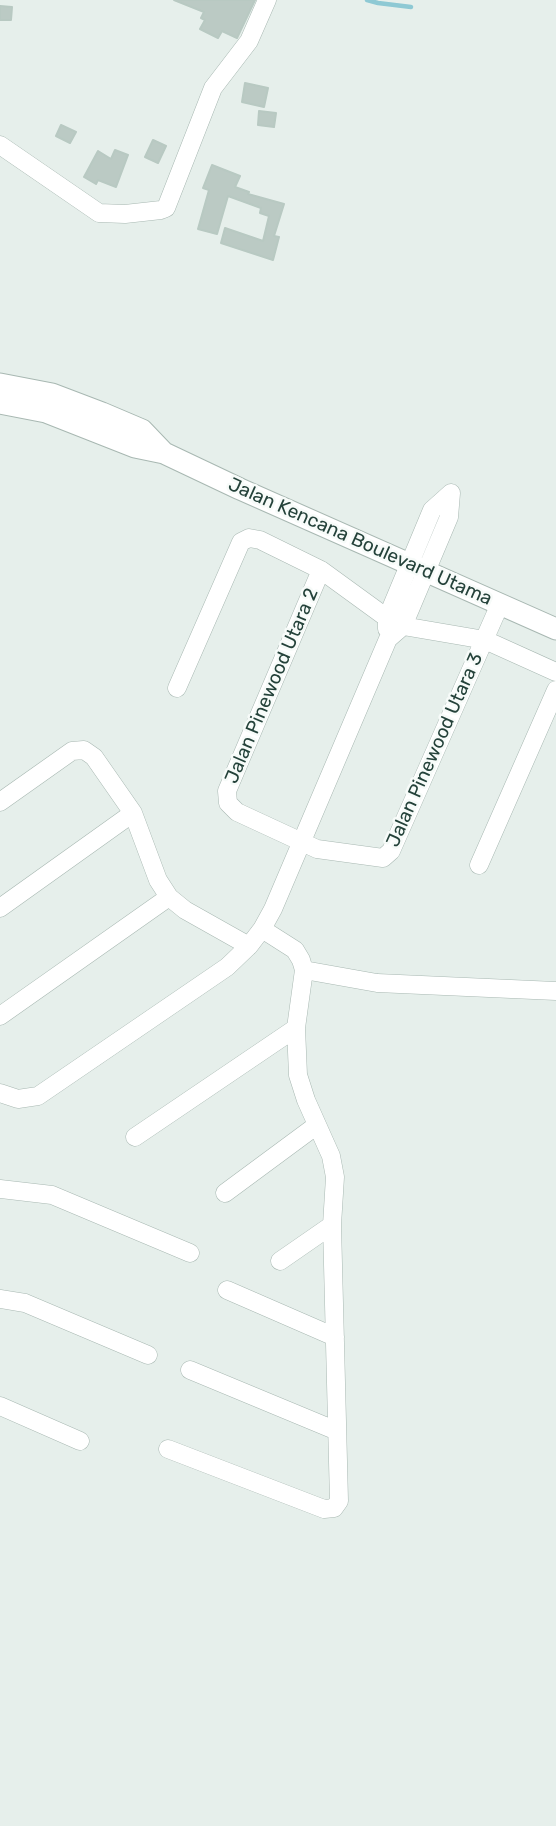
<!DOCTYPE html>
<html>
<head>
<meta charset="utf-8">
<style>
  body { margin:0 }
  canvas { display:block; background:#e6efeb }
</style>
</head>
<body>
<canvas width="556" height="1826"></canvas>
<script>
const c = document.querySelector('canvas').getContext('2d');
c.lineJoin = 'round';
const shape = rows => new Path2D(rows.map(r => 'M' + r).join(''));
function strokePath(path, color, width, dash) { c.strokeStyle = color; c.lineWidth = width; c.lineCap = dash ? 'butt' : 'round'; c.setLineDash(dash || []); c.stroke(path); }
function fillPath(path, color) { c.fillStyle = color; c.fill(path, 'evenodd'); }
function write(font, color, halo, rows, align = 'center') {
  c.font = font + ' Rubik,sans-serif'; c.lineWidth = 5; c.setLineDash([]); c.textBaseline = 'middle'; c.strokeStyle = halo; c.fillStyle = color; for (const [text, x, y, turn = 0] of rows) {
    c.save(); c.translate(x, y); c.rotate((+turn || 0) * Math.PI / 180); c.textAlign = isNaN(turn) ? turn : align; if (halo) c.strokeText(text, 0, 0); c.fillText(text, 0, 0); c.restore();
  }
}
strokePath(shape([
  [367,0,378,3,411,7]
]), '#8ec9d4', 4.5);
const building = shape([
  [174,0,255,0,237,38,222,31,218,38,200,29,205,20,201,18,204,12,174,0],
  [0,6,12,7,11,20,0,20,0,6],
  [245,83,268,88,264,107,242,102,245,83],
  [259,111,276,113,274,127,258,125,259,111],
  [61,125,76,132,70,143,56,136,61,125],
  [153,140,166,146,158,163,145,157,153,140],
  [115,150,128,155,116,187,98,180,96,184,84,177,98,151,111,159,115,150],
  [212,165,240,176,235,187,249,192,248,194,284,204,274,236,279,237,273,260,221,243,225,228,263,241,269,216,260,213,261,208,228,196,217,234,198,229,209,190,203,188,212,165]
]);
fillPath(building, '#bbcac4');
strokePath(building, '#b8c9c2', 2);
const minor = shape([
  [0,145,99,213,125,214,161,210,166,208,213,88,249,41,267,0],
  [321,570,227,791,228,803,237,812,317,849,383,858,391,851,500,604],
  [387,629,387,618,432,510,451,493],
  [177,688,241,542,249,538,260,540,321,570,387,618,403,626,485,640,556,672],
  [0,802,72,751,84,750,94,757,133,813,158,880,169,897,185,910,249,946],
  [479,865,556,690],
  [0,908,133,813],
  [304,970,377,983,556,991],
  [0,1016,169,897],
  [0,1093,18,1099,38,1096,227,967,249,946,262,929,273,909,388,639,403,626,449,517,451,493],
  [135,1137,296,1028],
  [0,1189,52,1195,190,1253],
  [225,1193,317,1125],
  [280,1261,332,1225],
  [227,1290,335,1337],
  [0,1299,25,1303,148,1355],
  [190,1370,337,1431],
  [0,1406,80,1441],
  [168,1449,324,1509,334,1508,339,1501,332,1225,335,1177,331,1156,306,1100,298,1075,296,1028,304,970,301,960,295,950,262,929]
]);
const tertiary = shape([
  [0,384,52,394,102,413,142,430,164,453],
  [0,403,46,412,135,447,164,453,240,489,556,629]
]);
strokePath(minor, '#a8b8b2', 19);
strokePath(tertiary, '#a8b8b2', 23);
strokePath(minor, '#fff', 18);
strokePath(tertiary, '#fff', 21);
write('19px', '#24423a', '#f7fbf9', [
  ["Jalan Kencana Boulevard Utama",360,542,24],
  ["Jalan Pinewood Utara 2",272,686,-67],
  ["Jalan Pinewood Utara 3",435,750,-66]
]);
</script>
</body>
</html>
